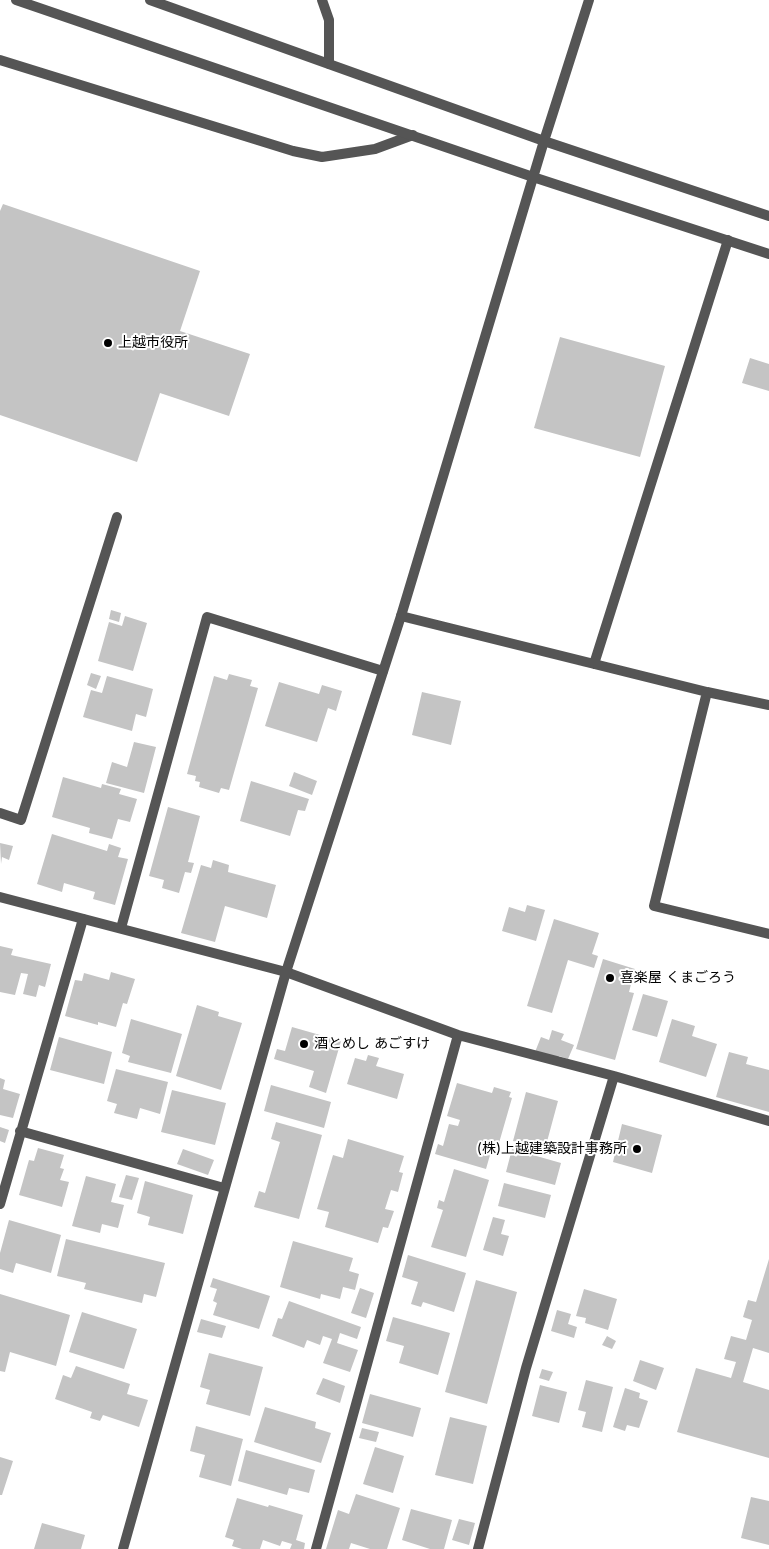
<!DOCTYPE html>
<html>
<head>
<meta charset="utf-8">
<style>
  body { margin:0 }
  canvas { display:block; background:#fff }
</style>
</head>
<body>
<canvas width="769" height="1549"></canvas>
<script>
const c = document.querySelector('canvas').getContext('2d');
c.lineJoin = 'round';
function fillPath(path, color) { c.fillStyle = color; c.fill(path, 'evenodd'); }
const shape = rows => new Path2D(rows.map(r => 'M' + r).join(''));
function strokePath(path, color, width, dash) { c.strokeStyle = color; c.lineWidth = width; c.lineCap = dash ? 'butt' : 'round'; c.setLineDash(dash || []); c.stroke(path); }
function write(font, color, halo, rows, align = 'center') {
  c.font = font + ' Inter,"Noto Sans JP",sans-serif'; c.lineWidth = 4; c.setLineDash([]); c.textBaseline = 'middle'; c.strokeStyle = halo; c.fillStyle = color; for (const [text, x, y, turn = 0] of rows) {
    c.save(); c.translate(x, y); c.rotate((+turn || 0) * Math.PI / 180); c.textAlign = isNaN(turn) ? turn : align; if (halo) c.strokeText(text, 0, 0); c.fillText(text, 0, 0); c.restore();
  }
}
fillPath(shape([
  [3,204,200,271,180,331,250,354,229,416,160,393,137,462,0,415,0,211],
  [560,337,665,366,640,457,534,428],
  [750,358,769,364,769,391,742,383],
  [111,610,121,613,119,622,109,619],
  [125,616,147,623,133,671,98,661,109,622,122,626],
  [91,673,101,676,96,689,87,685],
  [229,674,252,680,250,686,258,688,229,790,221,788,219,793,199,787,200,782,195,781,196,776,187,774,214,676,227,680],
  [107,676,153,689,146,717,136,714,132,731,83,717,91,690,102,693],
  [279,682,319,694,322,685,342,691,336,711,328,708,317,742,265,726],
  [422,692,461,701,451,745,412,735],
  [134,742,156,747,144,793,106,783,112,762,127,767],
  [294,772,317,781,312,795,289,786],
  [63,777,101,788,102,784,121,789,119,794,137,799,130,822,118,819,112,839,89,833,90,828,52,817],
  [251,781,309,799,305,811,298,810,290,836,240,821],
  [168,807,200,816,188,862,194,863,191,873,185,872,179,893,162,888,164,880,149,876],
  [52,834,107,851,109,844,121,848,118,857,128,859,115,905,93,899,95,892,64,883,62,892,37,884],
  [0,843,13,846,9,860,2,857,1,864],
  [213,860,229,865,228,872,276,885,267,918,225,906,215,942,181,933,201,865,211,868],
  [527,905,545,910,536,941,502,931,509,907,525,912],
  [554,919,599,933,592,954,598,956,594,968,568,960,552,1013,527,1006],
  [0,946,13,949,11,955,51,964,45,987,39,985,36,997,23,994,28,974,21,973,15,995,0,992],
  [603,959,635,969,629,992,634,993,615,1060,576,1049],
  [111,972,135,979,127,1004,123,1003,116,1027,98,1022,98,1025,65,1016,75,980,82,981,84,973,109,980],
  [643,994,668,1001,657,1037,632,1030],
  [197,1005,219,1012,218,1016,242,1023,221,1090,176,1076],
  [131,1019,182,1034,171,1073,128,1062,130,1056,122,1053],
  [672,1019,695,1026,692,1036,717,1044,706,1077,659,1062],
  [292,1027,341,1041,326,1093,309,1087,314,1071,274,1059,277,1049,285,1051],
  [552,1030,564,1034,561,1040,574,1045,568,1059,559,1056,558,1060,535,1052,541,1037,549,1040],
  [59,1037,112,1052,104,1084,50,1070],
  [729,1052,748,1057,746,1064,769,1070,769,1112,716,1097],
  [368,1055,379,1058,376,1066,404,1074,397,1099,347,1084,355,1058,366,1061],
  [116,1069,168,1082,160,1114,140,1108,137,1119,114,1113,117,1104,107,1101],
  [0,1078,5,1080,3,1089,20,1094,13,1118,0,1115],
  [457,1083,492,1093,494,1087,511,1092,509,1097,512,1098,499,1143,494,1141,486,1169,435,1154,438,1144,443,1146,449,1124,458,1126,460,1120,447,1116],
  [271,1085,331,1102,324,1128,264,1111],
  [172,1090,226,1103,215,1145,161,1132],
  [526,1092,558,1101,545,1149,513,1141],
  [276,1122,322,1135,299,1219,254,1207,259,1191,265,1193,280,1142,271,1139],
  [622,1124,662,1135,652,1173,613,1162],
  [0,1127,9,1130,5,1143,0,1141],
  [348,1139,404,1156,399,1172,403,1173,398,1192,391,1190,385,1209,394,1211,388,1228,383,1227,378,1243,325,1227,329,1212,317,1209,333,1155,343,1158],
  [38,1148,64,1155,60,1168,64,1169,60,1180,69,1182,62,1207,19,1195,29,1160,34,1161],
  [183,1149,214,1160,208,1175,177,1164],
  [512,1149,561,1163,555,1185,506,1172],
  [454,1169,489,1180,466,1257,431,1247,443,1210,437,1208,439,1200,444,1202],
  [126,1175,139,1178,132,1200,119,1197],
  [86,1176,116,1184,111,1202,124,1205,118,1228,102,1224,100,1233,72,1226],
  [145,1181,193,1195,183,1234,148,1225,150,1217,137,1213],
  [504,1183,551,1195,545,1218,498,1206],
  [493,1217,505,1220,501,1234,509,1236,503,1256,483,1250],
  [9,1220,61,1235,51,1273,16,1263,13,1273,0,1269,0,1253],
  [66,1239,165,1263,156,1297,144,1294,142,1303,84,1289,86,1283,57,1276],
  [293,1241,353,1258,349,1271,359,1274,355,1290,343,1287,340,1299,321,1294,320,1299,280,1287],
  [408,1255,466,1273,454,1312,423,1302,421,1307,411,1304,418,1282,402,1277],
  [769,1259,769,1353,753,1348,743,1382,769,1390,769,1458,677,1432,696,1368,731,1378,736,1362,724,1359,731,1336,746,1340,752,1320,743,1317,748,1300,756,1302],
  [213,1278,270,1296,259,1329,213,1315,217,1303,213,1301,217,1289,210,1287],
  [476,1280,517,1292,487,1404,445,1392],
  [360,1288,374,1293,366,1318,351,1313],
  [584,1289,617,1299,608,1330,585,1323,586,1318,576,1316],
  [0,1294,70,1315,56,1366,10,1352,5,1372,0,1371],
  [289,1301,361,1327,357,1339,340,1333,337,1343,358,1350,350,1372,323,1363,332,1339,323,1336,320,1345,307,1340,304,1348,272,1336,278,1318,282,1319],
  [557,1310,571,1314,568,1324,577,1327,574,1338,551,1331],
  [82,1312,137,1329,124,1369,69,1352],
  [393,1317,450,1333,438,1375,399,1363,404,1346,386,1341],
  [201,1319,226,1326,222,1338,197,1332],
  [607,1336,616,1341,612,1349,602,1345],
  [209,1353,263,1367,250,1416,206,1404,210,1390,200,1387],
  [640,1360,664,1368,656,1390,633,1381],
  [76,1366,130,1384,127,1394,148,1400,139,1427,103,1415,100,1421,90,1418,92,1412,55,1399,63,1375,71,1378],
  [542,1369,553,1372,549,1381,539,1378],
  [323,1378,345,1386,340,1403,316,1394],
  [586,1380,613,1387,602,1432,582,1427,586,1412,578,1410],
  [540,1385,567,1392,559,1423,532,1416],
  [625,1388,640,1393,639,1398,648,1401,639,1428,627,1425,625,1431,613,1427],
  [370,1394,421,1408,413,1437,362,1423],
  [265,1407,316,1422,315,1428,331,1433,321,1463,254,1442],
  [450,1417,487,1426,473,1484,435,1475],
  [196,1426,243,1439,231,1486,199,1477,205,1455,190,1451],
  [362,1428,379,1432,376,1442,359,1438],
  [375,1447,404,1456,393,1493,363,1484],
  [246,1450,315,1470,309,1493,289,1488,287,1495,238,1481],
  [0,1457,13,1461,2,1495,0,1495],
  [356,1494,400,1508,387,1549,370,1549,351,1543,349,1549,326,1549,338,1510,349,1514],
  [751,1497,769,1501,769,1545,741,1538],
  [237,1498,268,1507,269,1505,303,1515,296,1540,305,1543,304,1549,290,1549,292,1544,282,1541,280,1546,263,1540,260,1549,242,1549,232,1546,234,1540,225,1537],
  [411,1509,452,1520,444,1549,430,1549,402,1540],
  [459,1519,475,1523,469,1545,452,1540],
  [42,1523,85,1535,81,1549,34,1549]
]), '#c4c4c4');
strokePath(shape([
  [0,813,21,820,117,517]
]), '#555', 10);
strokePath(shape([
  [322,0,329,20,329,64],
  [0,60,293,151,322,157,375,149,413,135],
  [401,616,707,692,769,705],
  [594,664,728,240],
  [707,692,654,906,769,934],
  [121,928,207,617,383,671],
  [286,972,458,1035,614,1076,769,1121],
  [20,1131,224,1188],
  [0,1204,83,919],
  [316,1549,458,1035],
  [478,1549,526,1368,614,1076]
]), '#555', 10);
strokePath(shape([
  [16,0,533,177,769,254],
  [150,0,544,141,769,216],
  [0,897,286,972],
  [123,1549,286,972,401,616,544,141,589,0]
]), '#555', 10);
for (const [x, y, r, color] of [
  [108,343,5,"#000"],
  [610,978,5,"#000"],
  [304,1044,5,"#000"],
  [637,1149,5,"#000"]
]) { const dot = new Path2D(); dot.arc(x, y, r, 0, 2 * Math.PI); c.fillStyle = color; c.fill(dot); strokePath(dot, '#fff', 2); }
write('14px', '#000', '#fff', [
  ["上越市役所",118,343],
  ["喜楽屋 くまごろう",620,978],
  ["酒とめし あごすけ",314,1044],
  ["(株)上越建築設計事務所",627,1149,"right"]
], 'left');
</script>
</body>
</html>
